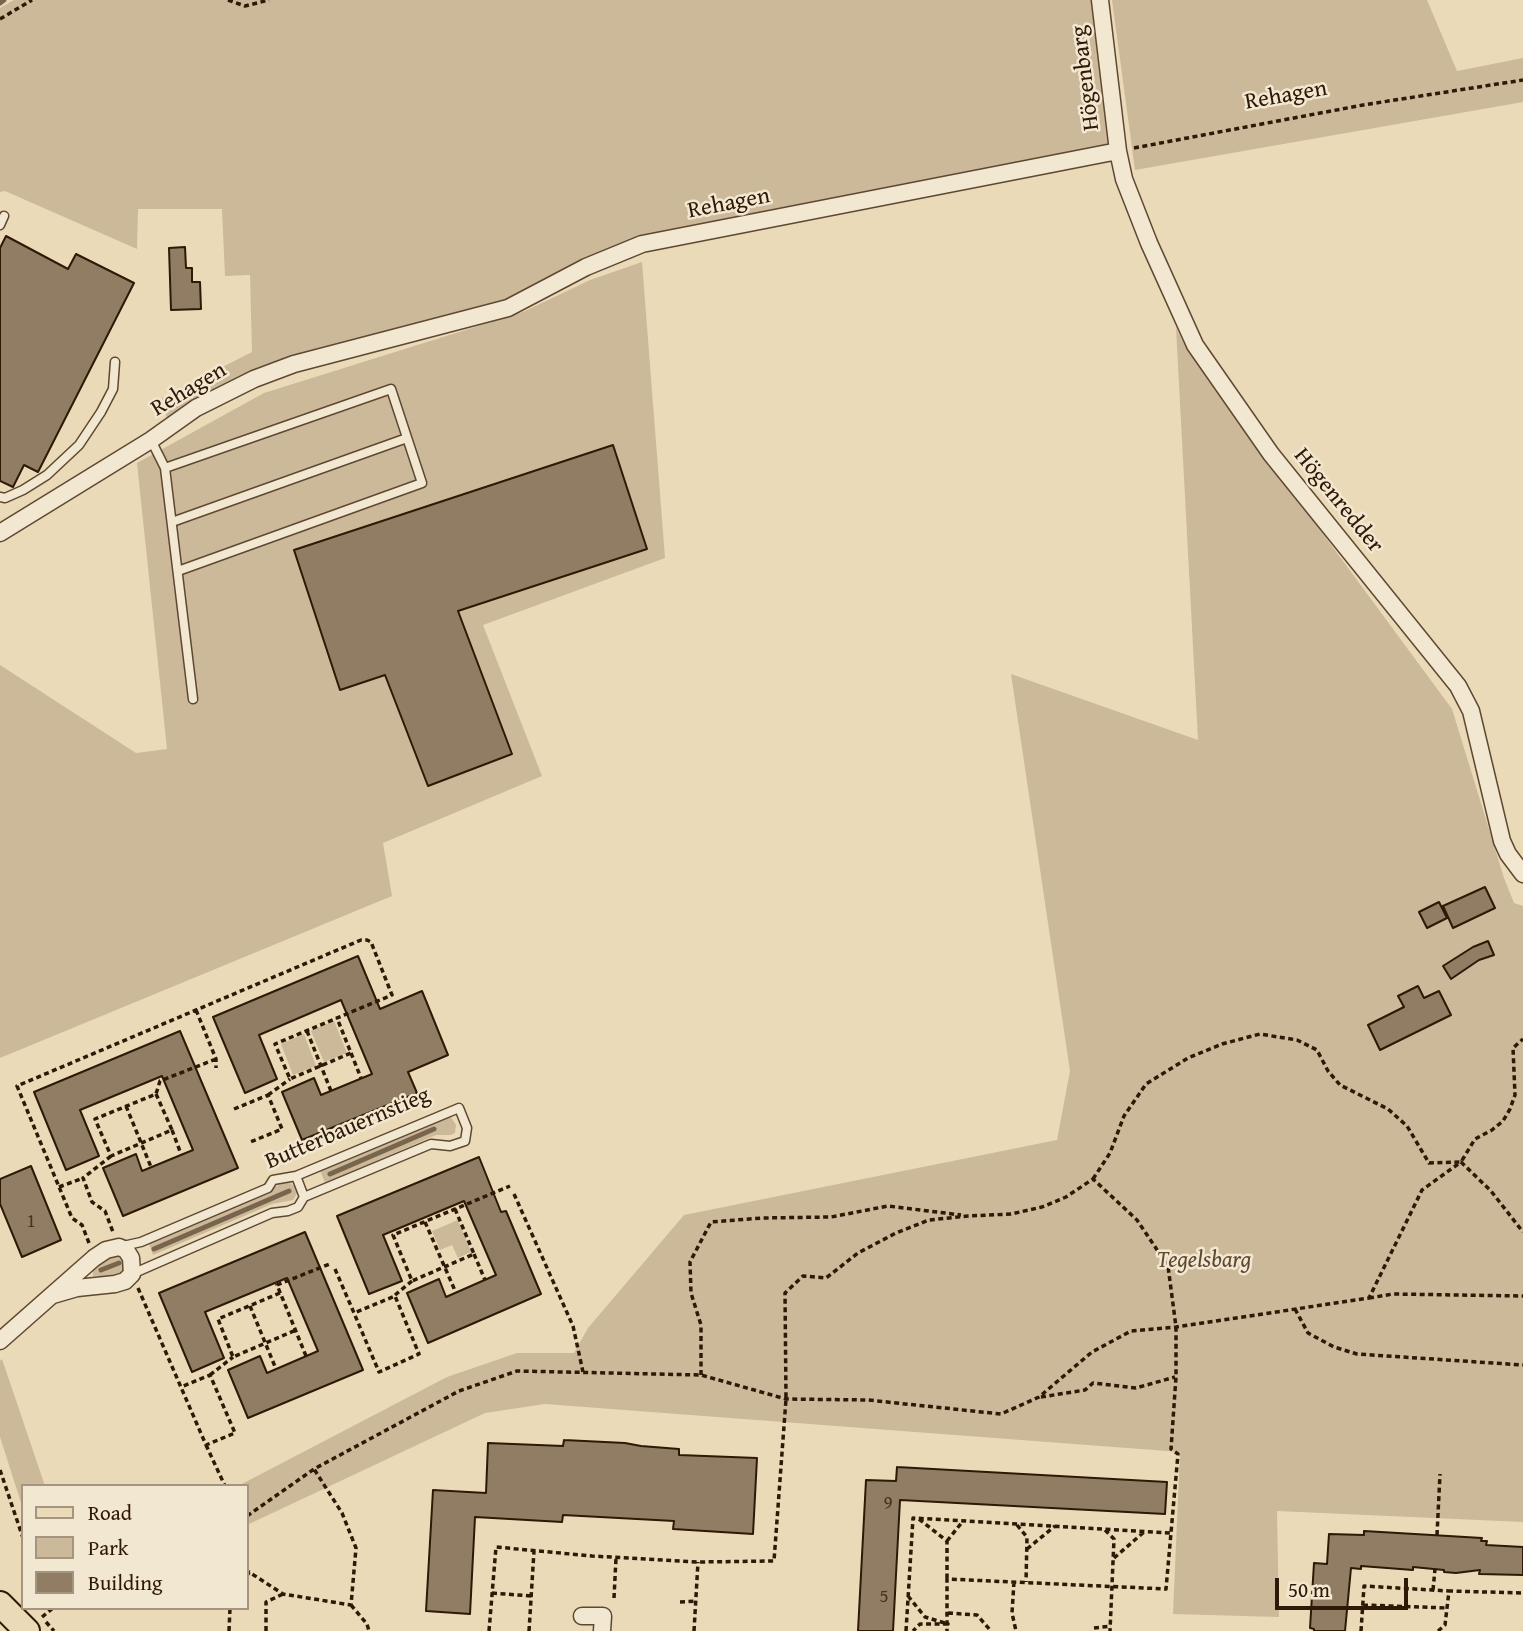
<!DOCTYPE html>
<html>
<head>
<meta charset="utf-8">
<style>
  body { margin:0 }
  #map { position:relative; width:1523px; height:1631px; overflow:hidden; background:#ebdab8; font-family:"Gentium Book Plus",serif }
  canvas { display:block }
  .legend { position:absolute; left:21px; top:1484px; width:228px; height:126px; box-sizing:border-box; background:#f2e7d1; border:2px solid #a49480; margin:0; padding:9px 12px; list-style:none; font-size:21px; color:#2f1806 }
  .legend li { display:flex; align-items:center; gap:14px; height:35px }
  .legend b { width:35px; border:2px solid #a49480 }
  .scale { position:absolute; left:1275px; top:1578px; width:133px; height:32px; box-sizing:border-box; border:4px solid #2f1806; border-top:0; padding-left:9px; font-size:21px; line-height:24px; white-space:nowrap; color:#2f1806; -webkit-text-stroke:5px #f2e7d1; paint-order:stroke }
</style>
</head>
<body>
<div id="map">
<canvas width="1523" height="1631"></canvas>
<ul class="legend">
<li><b style="height:9px;background:#ebdab8"></b>Road</li>
<li><b style="height:19px;background:#cbb99a"></b>Park</li>
<li><b style="height:19px;background:#917d63"></b>Building</li>
</ul>
<div class="scale">50 m</div>
</div>
<script>
const c = document.querySelector('canvas').getContext('2d');
c.lineJoin = 'round';
function fillPath(path, color) { c.fillStyle = color; c.fill(path, 'evenodd'); }
const shape = rows => new Path2D(rows.map(r => 'M' + r).join(''));
function strokePath(path, color, width, dash) { c.strokeStyle = color; c.lineWidth = width; c.lineCap = dash ? 'butt' : 'round'; c.setLineDash(dash || []); c.stroke(path); }
function write(font, color, halo, rows, align = 'center') {
  c.font = font + ' "Gentium Book Plus",serif'; c.lineWidth = 5; c.setLineDash([]); c.textBaseline = 'middle'; c.strokeStyle = halo; c.fillStyle = color; for (const [text, x, y, turn = 0] of rows) {
    c.save(); c.translate(x, y); c.rotate((+turn || 0) * Math.PI / 180); c.textAlign = isNaN(turn) ? turn : align; if (halo) c.strokeText(text, 0, 0); c.fillText(text, 0, 0); c.restore();
  }
}
fillPath(shape([
  [14,0,1091,0,1109,147,644,237,587,258,509,300,386,333,167,419,162,398,252,352,250,275,225,276,222,209,138,209,137,249,5,191,0,192,0,8],
  [1112,0,1427,0,1457,71,1523,58,1523,102,1135,170],
  [642,262,665,558,483,625,542,776,383,843,392,896,0,1058,0,665,136,753,167,749,137,463,264,393,523,312,590,280],
  [1176,328,1186,348,1452,709,1504,878,1514,903,1523,906,1523,1522,1277,1511,1279,1617,1173,1614,1180,1452,545,1404,485,1413,247,1525,247,1486,238,1486,447,1377,517,1353,574,1353,588,1328,684,1215,1057,1140,1070,1071,1011,674,1198,740],
  [334,1021,347,1053,324,1062,311,1031],
  [304,1034,316,1066,293,1075,281,1044],
  [445,1117,451,1117,456,1125,455,1133,451,1135,436,1135,325,1183,320,1170],
  [289,1182,297,1188,297,1193,293,1200,272,1204,153,1255,149,1244,268,1193,279,1184],
  [458,1220,471,1252,458,1258,452,1245,440,1250,432,1231],
  [117,1255,124,1263,123,1272,114,1276,93,1276,93,1269,106,1257],
  [2,1359,45,1486,23,1486,23,1509,0,1437,0,1361]
]), '#cbb99a');
strokePath(shape([
  [0,3,4,0],
  [330,1174,434,1129],
  [154,1249,289,1191],
  [101,1270,119,1263]
]), '#79654c', 5);
const building = shape([
  [6,236,68,269,76,254,134,283,38,472,24,465,13,487,0,481,0,248,6,236],
  [185,247,186,268,192,268,192,282,200,282,201,309,171,310,169,248,185,247],
  [613,445,647,549,458,611,512,754,428,786,385,675,340,690,294,550,613,445],
  [1485,887,1495,908,1453,928,1443,906,1485,887],
  [1439,902,1447,918,1427,928,1419,912,1439,902],
  [1488,941,1494,955,1479,960,1451,979,1443,966,1473,947,1488,941],
  [358,956,380,1009,422,991,448,1055,408,1072,417,1093,302,1140,282,1092,314,1078,321,1095,372,1074,341,1000,259,1035,277,1079,245,1093,213,1017,358,956],
  [1418,986,1424,998,1439,991,1451,1015,1380,1050,1368,1025,1404,1007,1398,996,1418,986],
  [180,1031,238,1168,123,1216,103,1168,136,1154,142,1171,193,1150,162,1076,80,1110,99,1156,66,1170,34,1092,180,1031],
  [479,1157,501,1212,506,1211,541,1294,428,1343,407,1293,439,1279,446,1297,496,1275,464,1201,383,1235,402,1281,369,1294,337,1216,479,1157],
  [31,1166,61,1240,22,1257,0,1204,0,1179,31,1166],
  [305,1232,363,1370,248,1418,228,1370,260,1356,267,1373,318,1351,287,1278,205,1312,224,1358,192,1372,159,1293,305,1232],
  [564,1440,625,1443,641,1446,679,1449,679,1455,757,1458,753,1534,673,1529,674,1521,563,1515,562,1522,475,1517,470,1614,426,1611,433,1490,486,1493,488,1443,563,1446,564,1440],
  [897,1467,1167,1482,1165,1514,900,1500,893,1631,858,1631,866,1480,896,1481,897,1467],
  [1364,1531,1482,1538,1481,1541,1487,1541,1486,1545,1523,1547,1523,1575,1479,1574,1480,1570,1456,1573,1444,1572,1444,1570,1413,1567,1413,1570,1361,1566,1361,1569,1351,1568,1345,1631,1314,1631,1314,1629,1310,1628,1314,1563,1327,1564,1329,1534,1364,1535,1364,1531]
]);
fillPath(building, '#917d63');
strokePath(building, '#2f1806', 2);
const service = shape([
  [0,225,4,216],
  [151,440,165,468,193,699],
  [165,468,391,389,422,483,178,571],
  [0,497,5,498,23,490,47,475,79,445,101,412,113,389,115,362],
  [172,522,407,438],
  [296,1176,304,1197],
  [123,1246,141,1242,268,1188,273,1180,296,1176,459,1108,467,1128,465,1141,450,1146,431,1144,304,1197,298,1207,288,1211,272,1213,132,1274]
]);
const minor = shape([
  [1100,0,1118,151,1124,179,1149,243,1195,345,1271,454,1458,686,1471,711,1502,841,1508,854,1523,874],
  [0,533,151,440,196,408,254,379,294,364,508,308,586,267,642,244,1118,151],
  [0,1341,94,1258,106,1250,119,1247,126,1250,131,1258,132,1274,125,1281,115,1284,77,1288,53,1295],
  [582,1616,603,1616,602,1631]
]);
const primary = shape([
  [0,1604,27,1631]
]);
strokePath(service, '#5e4832', 11);
strokePath(minor, '#5e4832', 19);
strokePath(primary, '#2f1806', 28);
strokePath(shape([
  [228,0,245,6,269,0],
  [0,19,32,0],
  [1134,148,1363,105,1523,80],
  [196,1010,216,1059,216,1068],
  [307,1031,331,1091],
  [351,1053,361,1078],
  [156,1094,172,1130,111,1156,95,1119,156,1094,160,1081,216,1059],
  [268,1095,290,1079],
  [126,1106,151,1167],
  [234,1109,268,1095,282,1129,248,1143],
  [172,1130,181,1154],
  [111,1156,83,1178,92,1202,105,1211,113,1232],
  [1093,1179,1110,1153,1124,1116,1146,1084,1188,1058,1222,1044,1260,1034,1297,1040,1317,1050,1328,1071,1340,1085,1388,1109,1407,1126,1429,1163,1461,1162,1475,1139,1492,1130,1503,1121,1510,1109,1515,1095,1513,1048,1523,1039],
  [59,1187,83,1178],
  [514,1194,573,1326,583,1372],
  [455,1209,474,1254,412,1281,393,1235,510,1186],
  [425,1222,456,1293],
  [89,1243,82,1225,72,1218,17,1086,361,940,367,940,371,942,392,995,275,1044,290,1079,351,1053,337,1018],
  [474,1254,485,1280],
  [335,1269,354,1313,379,1372,419,1354,395,1296,354,1313],
  [138,1288,206,1445,235,1433,210,1375,181,1387],
  [280,1293,218,1319,233,1357,296,1330],
  [395,1295,412,1281],
  [1369,1298,1393,1294,1523,1296],
  [250,1306,276,1369],
  [1295,1309,1308,1333,1334,1347,1357,1354,1523,1365],
  [306,1356,277,1285,332,1263],
  [210,1375,233,1357],
  [701,1375,701,1325,691,1293,690,1262,711,1222,762,1218,831,1217,888,1206,961,1215],
  [1041,1397,1085,1390,1093,1383,1136,1388,1175,1377],
  [206,1445,225,1486],
  [0,1470,23,1538],
  [247,1516,314,1469,459,1391,517,1371,701,1375,786,1399,868,1400,1001,1414,1039,1397,1092,1352,1131,1331,1176,1327,1369,1298,1422,1190,1461,1162,1491,1191,1523,1232],
  [919,1519,947,1541,947,1579],
  [1017,1525,1027,1537,1026,1582],
  [1105,1530,1114,1539,1110,1631],
  [1437,1535,1440,1474],
  [947,1541,963,1521],
  [1027,1549,1055,1526],
  [1114,1558,1144,1532],
  [247,1576,249,1572,283,1594,351,1605,356,1548,342,1513,314,1469],
  [1014,1582,1012,1613,1016,1631],
  [1433,1590,1435,1569],
  [492,1593,531,1596],
  [908,1596,925,1617,948,1624,920,1624,913,1631],
  [614,1598,616,1558],
  [680,1602,696,1601],
  [351,1605,367,1624,369,1631],
  [1363,1605,1448,1608],
  [948,1613,977,1615,991,1631],
  [42,1617,53,1608],
  [46,1622,54,1631],
  [1094,1628,1111,1626],
  [229,1631,230,1608],
  [266,1631,266,1602,283,1594],
  [489,1631,496,1547,592,1556,698,1562,774,1561,786,1399,785,1293,803,1276,826,1278,858,1253,896,1233,929,1220,968,1216,1011,1214,1042,1207,1066,1197,1093,1179,1137,1220,1168,1266,1176,1327,1176,1377,1171,1449,1178,1454,1166,1589,947,1579,947,1631],
  [529,1631,534,1551],
  [694,1631,698,1562],
  [906,1631,913,1518,1171,1533],
  [1361,1631,1364,1586,1449,1591],
  [1438,1631,1445,1625,1449,1591,1523,1593]
]), '#2f1806', 3.5, [5, 3.5]);
strokePath(service, '#f2e7d1', 8);
strokePath(minor, '#f2e7d1', 16);
strokePath(primary, '#ebdab8', 24);
write('19px', '#48311d', null, [
  ["1",31,1222],
  ["9",888,1504],
  ["5",884,1597]
]);
write('23px', '#2f1806', '#f2e7d1', [
  ["Högenbarg",1086,78,-97],
  ["Rehagen",1286,96,-10],
  ["Rehagen",729,204,-11],
  ["Rehagen",189,390,-31],
  ["Högenredder",1338,501,51],
  ["Butterbauernstieg",348,1129,-23]
]);
write('italic 23px', '#5e4832', '#f2e7d1', [
  ["Tegelsbarg",1204,1261]
]);
</script>
</body>
</html>
